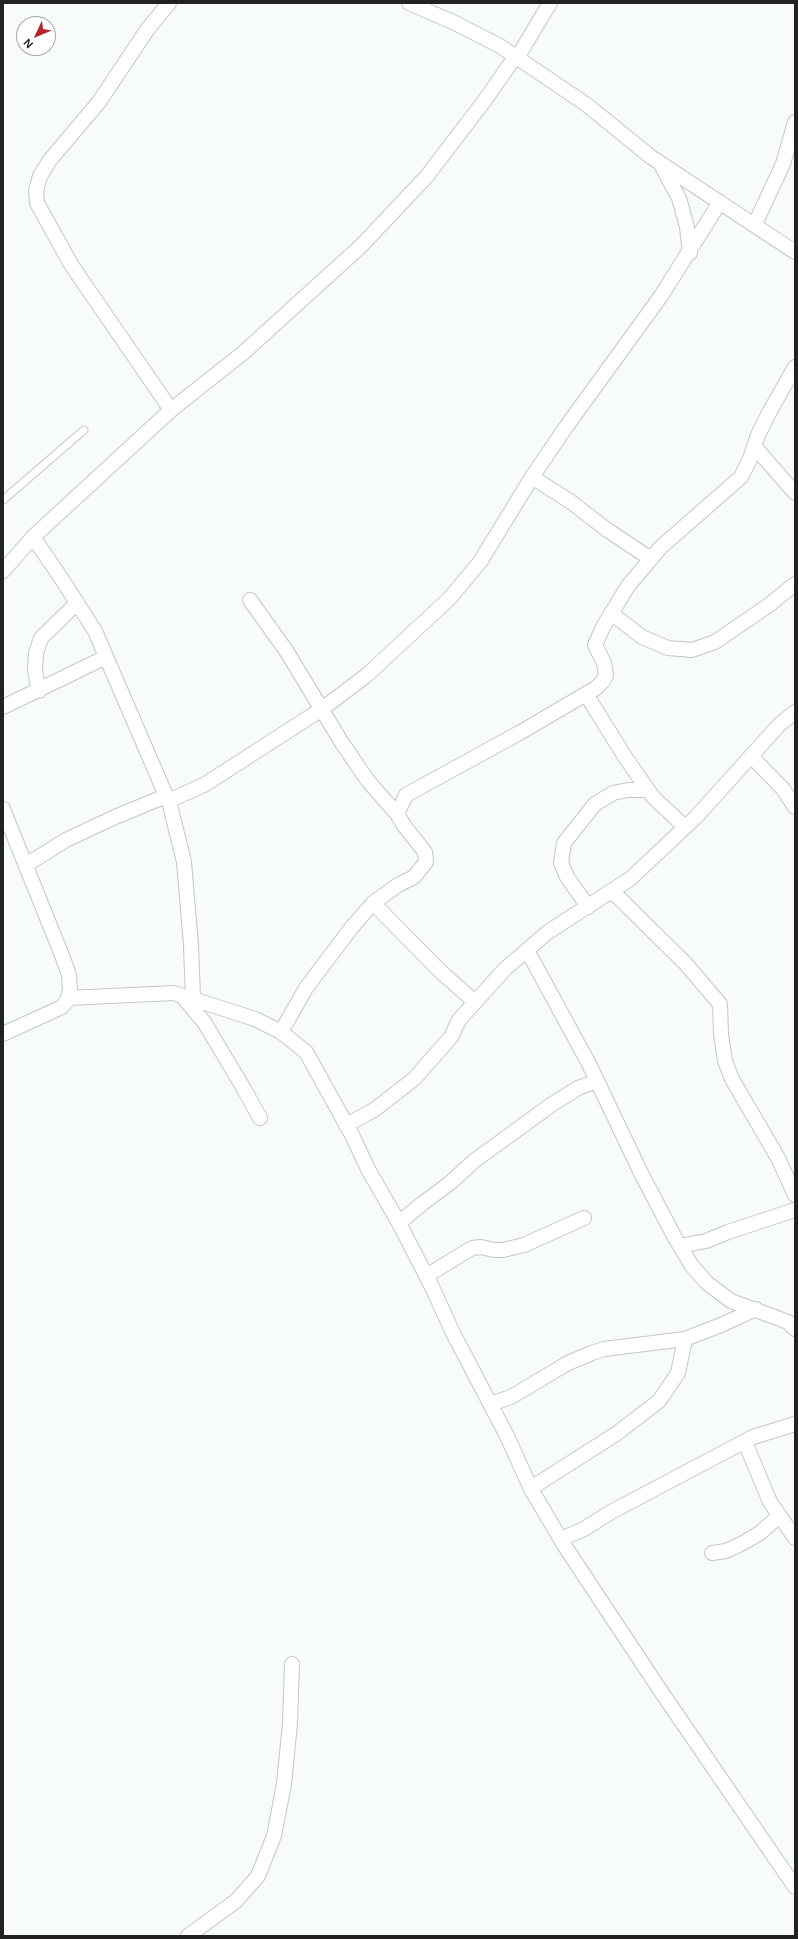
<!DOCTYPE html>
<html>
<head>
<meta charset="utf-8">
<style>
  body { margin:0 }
  #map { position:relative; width:798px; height:1939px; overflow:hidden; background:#f7fbf9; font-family:Arial,sans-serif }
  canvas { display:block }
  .frame { position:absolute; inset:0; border:4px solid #212221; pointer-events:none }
  .north { position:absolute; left:16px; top:16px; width:40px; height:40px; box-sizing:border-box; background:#fff; border:1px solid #a6a7a6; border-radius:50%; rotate:226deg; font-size:11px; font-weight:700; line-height:16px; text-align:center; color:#212221 }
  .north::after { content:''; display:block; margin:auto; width:14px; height:18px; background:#b6252c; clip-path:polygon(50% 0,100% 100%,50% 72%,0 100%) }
</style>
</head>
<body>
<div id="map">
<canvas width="798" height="1939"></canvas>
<div class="frame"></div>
<div class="north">N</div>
</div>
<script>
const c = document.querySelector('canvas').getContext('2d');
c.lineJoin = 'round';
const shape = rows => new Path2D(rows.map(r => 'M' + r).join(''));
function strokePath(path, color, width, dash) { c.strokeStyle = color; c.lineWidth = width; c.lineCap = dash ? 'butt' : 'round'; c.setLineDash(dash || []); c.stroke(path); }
const service = shape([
  [3,500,84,430]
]);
const minor = shape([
  [169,3,147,30,99,102,50,160,40,176,36,191,37,203,72,266,171,410],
  [409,3,453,22,500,46,587,105,651,157,795,252],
  [517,58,550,3],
  [661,165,679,198,687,227,690,253],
  [755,224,783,164,795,122],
  [754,446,795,493],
  [532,477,571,502,606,529,651,559],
  [33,537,61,578,95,631,170,805,184,862,191,945,193,999],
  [3,571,33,537,171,410,243,353,361,246,427,176,485,100,515,57],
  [250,600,287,652,342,743,368,781,397,814],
  [611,613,642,637,668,648,692,650,715,642,769,605,795,584],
  [39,691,35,671,36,653,41,638,77,603],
  [586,694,625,757,653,797,685,827],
  [3,707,106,657],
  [751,756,783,789,795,807],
  [168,801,204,785,322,709,367,675,450,598,480,562,532,477,566,427,661,296,720,202],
  [3,809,63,958,69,975,70,990,67,1001,62,1007,3,1034],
  [26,865,66,840,115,817,166,796],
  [612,891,685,963,720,1004,721,1034,725,1061,732,1079,778,1158,795,1195],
  [373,903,440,971,475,1002],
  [588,907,567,877,561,863,564,843,595,804,613,793,628,790,648,790],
  [527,950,589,1064,641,1173,674,1236,692,1266,707,1283,731,1301,788,1322,795,1329],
  [182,996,204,1022,244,1089,260,1118],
  [68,998,174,993,255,1019,281,1032,306,1052,352,1135,369,1171,399,1223,432,1287,453,1333,507,1436,531,1489,564,1545,660,1690,795,1887],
  [281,1032,306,988,352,927,373,903,398,885,414,877,426,862,425,852,405,827,397,814,406,795,521,732,596,688,603,681,606,675,604,663,595,645,603,627,628,586,661,547,741,477,750,459,758,435,770,411,795,367],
  [346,1125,374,1110,414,1079,451,1037,459,1020,505,969,548,932,630,879,696,817,779,725,795,712],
  [399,1223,423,1203,450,1183,474,1161,551,1105,578,1088,597,1081],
  [680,1246,706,1241,728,1232,795,1210],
  [426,1276,472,1248,481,1247,494,1250,503,1250,524,1245,584,1218],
  [490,1404,511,1397,568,1363,592,1353,604,1349,685,1339,721,1325,756,1309],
  [745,1442,770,1502,795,1538],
  [531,1488,616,1434,659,1401,678,1373,685,1339],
  [561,1539,584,1529,611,1512,753,1437,795,1424],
  [712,1553,726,1551,743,1543,760,1533,779,1516],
  [188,1936,236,1901,258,1876,274,1836,284,1784,290,1723,292,1664]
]);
strokePath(service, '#c4c7c5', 9);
strokePath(minor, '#c4c7c5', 16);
strokePath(service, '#fff', 7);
strokePath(minor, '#fff', 14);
</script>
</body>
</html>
